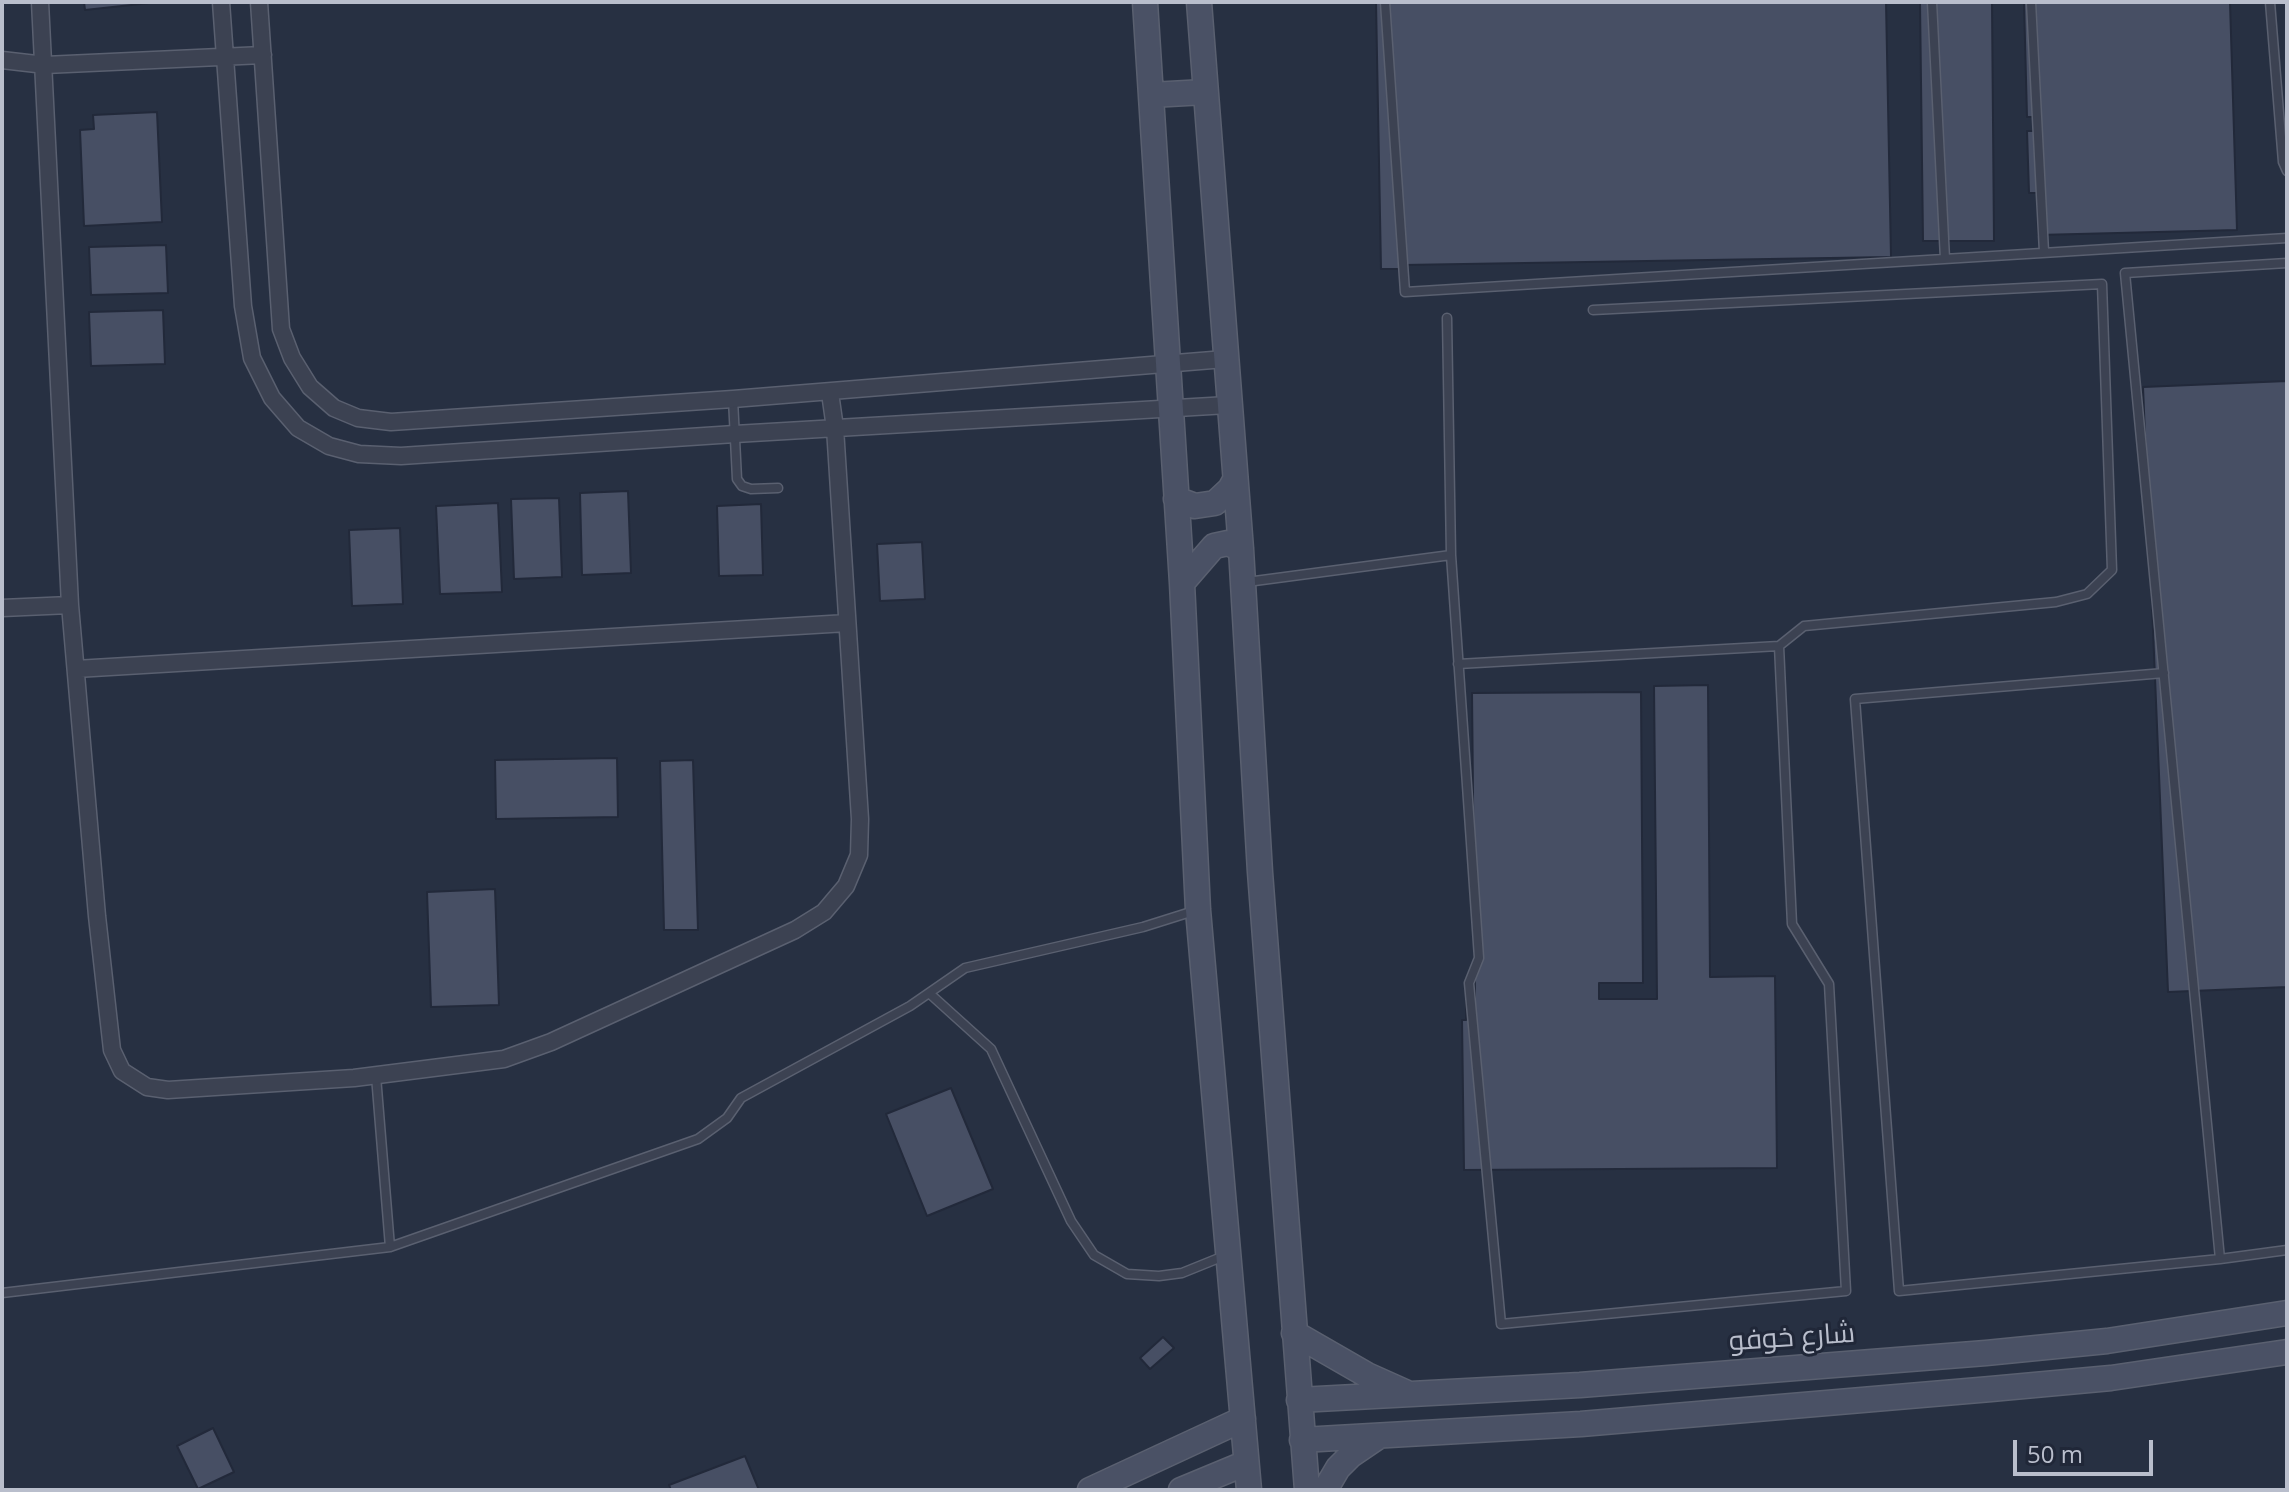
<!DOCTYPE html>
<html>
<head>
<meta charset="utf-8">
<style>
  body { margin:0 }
  #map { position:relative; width:2289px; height:1492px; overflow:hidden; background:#273042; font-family:"Open Sans",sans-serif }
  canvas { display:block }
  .frame { position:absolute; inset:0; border:4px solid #b9becc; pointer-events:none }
  .scale { position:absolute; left:2013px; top:1440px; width:140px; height:36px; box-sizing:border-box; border:4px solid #b9becc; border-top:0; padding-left:10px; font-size:24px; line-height:28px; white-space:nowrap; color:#b9becc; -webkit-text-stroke:6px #202738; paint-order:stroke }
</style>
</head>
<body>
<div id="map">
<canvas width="2289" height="1492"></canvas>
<div class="frame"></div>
<div class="scale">50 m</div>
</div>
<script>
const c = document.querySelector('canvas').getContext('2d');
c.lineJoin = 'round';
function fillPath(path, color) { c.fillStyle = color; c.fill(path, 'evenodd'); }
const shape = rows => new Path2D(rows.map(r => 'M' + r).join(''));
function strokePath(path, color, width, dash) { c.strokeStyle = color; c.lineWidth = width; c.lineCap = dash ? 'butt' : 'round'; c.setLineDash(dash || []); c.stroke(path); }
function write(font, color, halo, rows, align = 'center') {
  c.font = font + ' "Open Sans",Cairo,sans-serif'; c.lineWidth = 6; c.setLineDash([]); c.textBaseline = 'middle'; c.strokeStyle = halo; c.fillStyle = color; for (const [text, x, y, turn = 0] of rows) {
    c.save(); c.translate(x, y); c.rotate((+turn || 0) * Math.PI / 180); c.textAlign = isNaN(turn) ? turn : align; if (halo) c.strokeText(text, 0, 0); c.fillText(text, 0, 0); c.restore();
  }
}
const building = shape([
  [84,2,159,2,85,10,84,2],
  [1376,2,1886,2,1891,257,1403,265,1403,269,1381,269,1376,2],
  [1920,2,1992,2,1994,241,1923,241,1920,2],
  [2024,2,2230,2,2237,230,2038,235,2037,193,2029,193,2027,131,2038,131,2037,117,2027,117,2024,2],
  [157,112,162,222,84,226,80,130,94,129,93,115,157,112],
  [166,245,168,293,91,295,89,247,166,245],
  [163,310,165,364,91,366,89,312,163,310],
  [2287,381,2287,987,2168,992,2143,387,2287,381],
  [628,491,631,573,582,575,580,493,628,491],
  [559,498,562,577,514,579,511,499,559,498],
  [498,503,502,592,440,594,436,506,498,503],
  [761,504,763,575,719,576,717,506,761,504],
  [400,528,403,604,352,606,349,530,400,528],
  [922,542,925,599,880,601,877,544,922,542],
  [1708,685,1710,977,1775,976,1777,1168,1464,1170,1462,1020,1466,1020,1466,1000,1475,1000,1472,693,1641,692,1643,983,1599,983,1599,999,1657,999,1654,686,1708,685],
  [617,758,618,817,496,819,495,760,617,758],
  [693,760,698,930,664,930,660,761,693,760],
  [495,889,499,1005,431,1007,427,892,495,889],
  [951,1088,993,1189,927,1216,886,1114,951,1088],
  [1163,1337,1174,1348,1150,1369,1140,1358,1163,1337],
  [213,1428,234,1472,198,1489,177,1446,213,1428],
  [745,1456,759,1490,671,1490,669,1485,745,1456]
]);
fillPath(building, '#474f64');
strokePath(building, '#22293a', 2);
const lane = shape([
  [1385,2,1405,292,2287,238],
  [1932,2,1945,259],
  [2031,2,2044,252],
  [2270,2,2283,162,2287,171],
  [1447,318,1451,555,1479,958,1469,983,1501,1324,1846,1291,1829,984,1792,924,1779,646],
  [733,399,737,479,742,486,751,489,778,488],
  [1247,582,1451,555],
  [1458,664,1779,646,1804,626,2056,602,2087,594,2112,570,2102,284,1593,310],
  [2164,673,1855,699,1899,1291,2220,1259,2287,1250],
  [929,993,991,1049,1071,1221,1094,1255,1127,1274,1159,1276,1182,1273,1224,1256],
  [376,1076,390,1247],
  [2220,1259,2125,273,2287,263],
  [2,1293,390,1247,698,1139,727,1118,741,1098,910,1006,965,968,1143,927,1197,910]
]);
const street = shape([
  [40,2,70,605,97,916,112,1050,122,1071,147,1087,168,1090,354,1078,504,1059,551,1042,795,930,824,912,846,886,859,855,860,819,835,428,830,393],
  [221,2,243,306,252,358,272,398,298,428,329,446,359,454,401,456,735,434,1228,405],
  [259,2,281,329,292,358,310,387,334,408,358,418,391,422,733,399,1225,359],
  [2,60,45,65,263,55],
  [2,608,70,605],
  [76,669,847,623]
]);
const secondary = shape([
  [1145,2,1182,583,1198,910,1249,1490],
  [1199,2,1241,549,1260,872,1307,1490],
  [1151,95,1205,92],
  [1176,499,1195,506,1215,503,1230,489,1235,480],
  [1182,583,1214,546,1228,543,1241,549],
  [1294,1333,1367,1375,1405,1392],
  [1299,1400,1580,1385,1986,1353,2107,1341,2287,1313],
  [1302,1440,1581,1424,1991,1389,2111,1378,2287,1352],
  [1090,1490,1243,1419],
  [1181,1490,1246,1463],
  [1325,1490,1338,1468,1351,1455,1379,1436]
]);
strokePath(lane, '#5a6070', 11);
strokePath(street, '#5a6070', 19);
strokePath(secondary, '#5a6070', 27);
strokePath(lane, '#3c4252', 8);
strokePath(street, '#3c4252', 16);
strokePath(secondary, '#4a5165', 24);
write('28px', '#b9becc', '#202738', [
  ["شارع خوفو",1792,1338,-4]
]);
</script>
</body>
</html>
